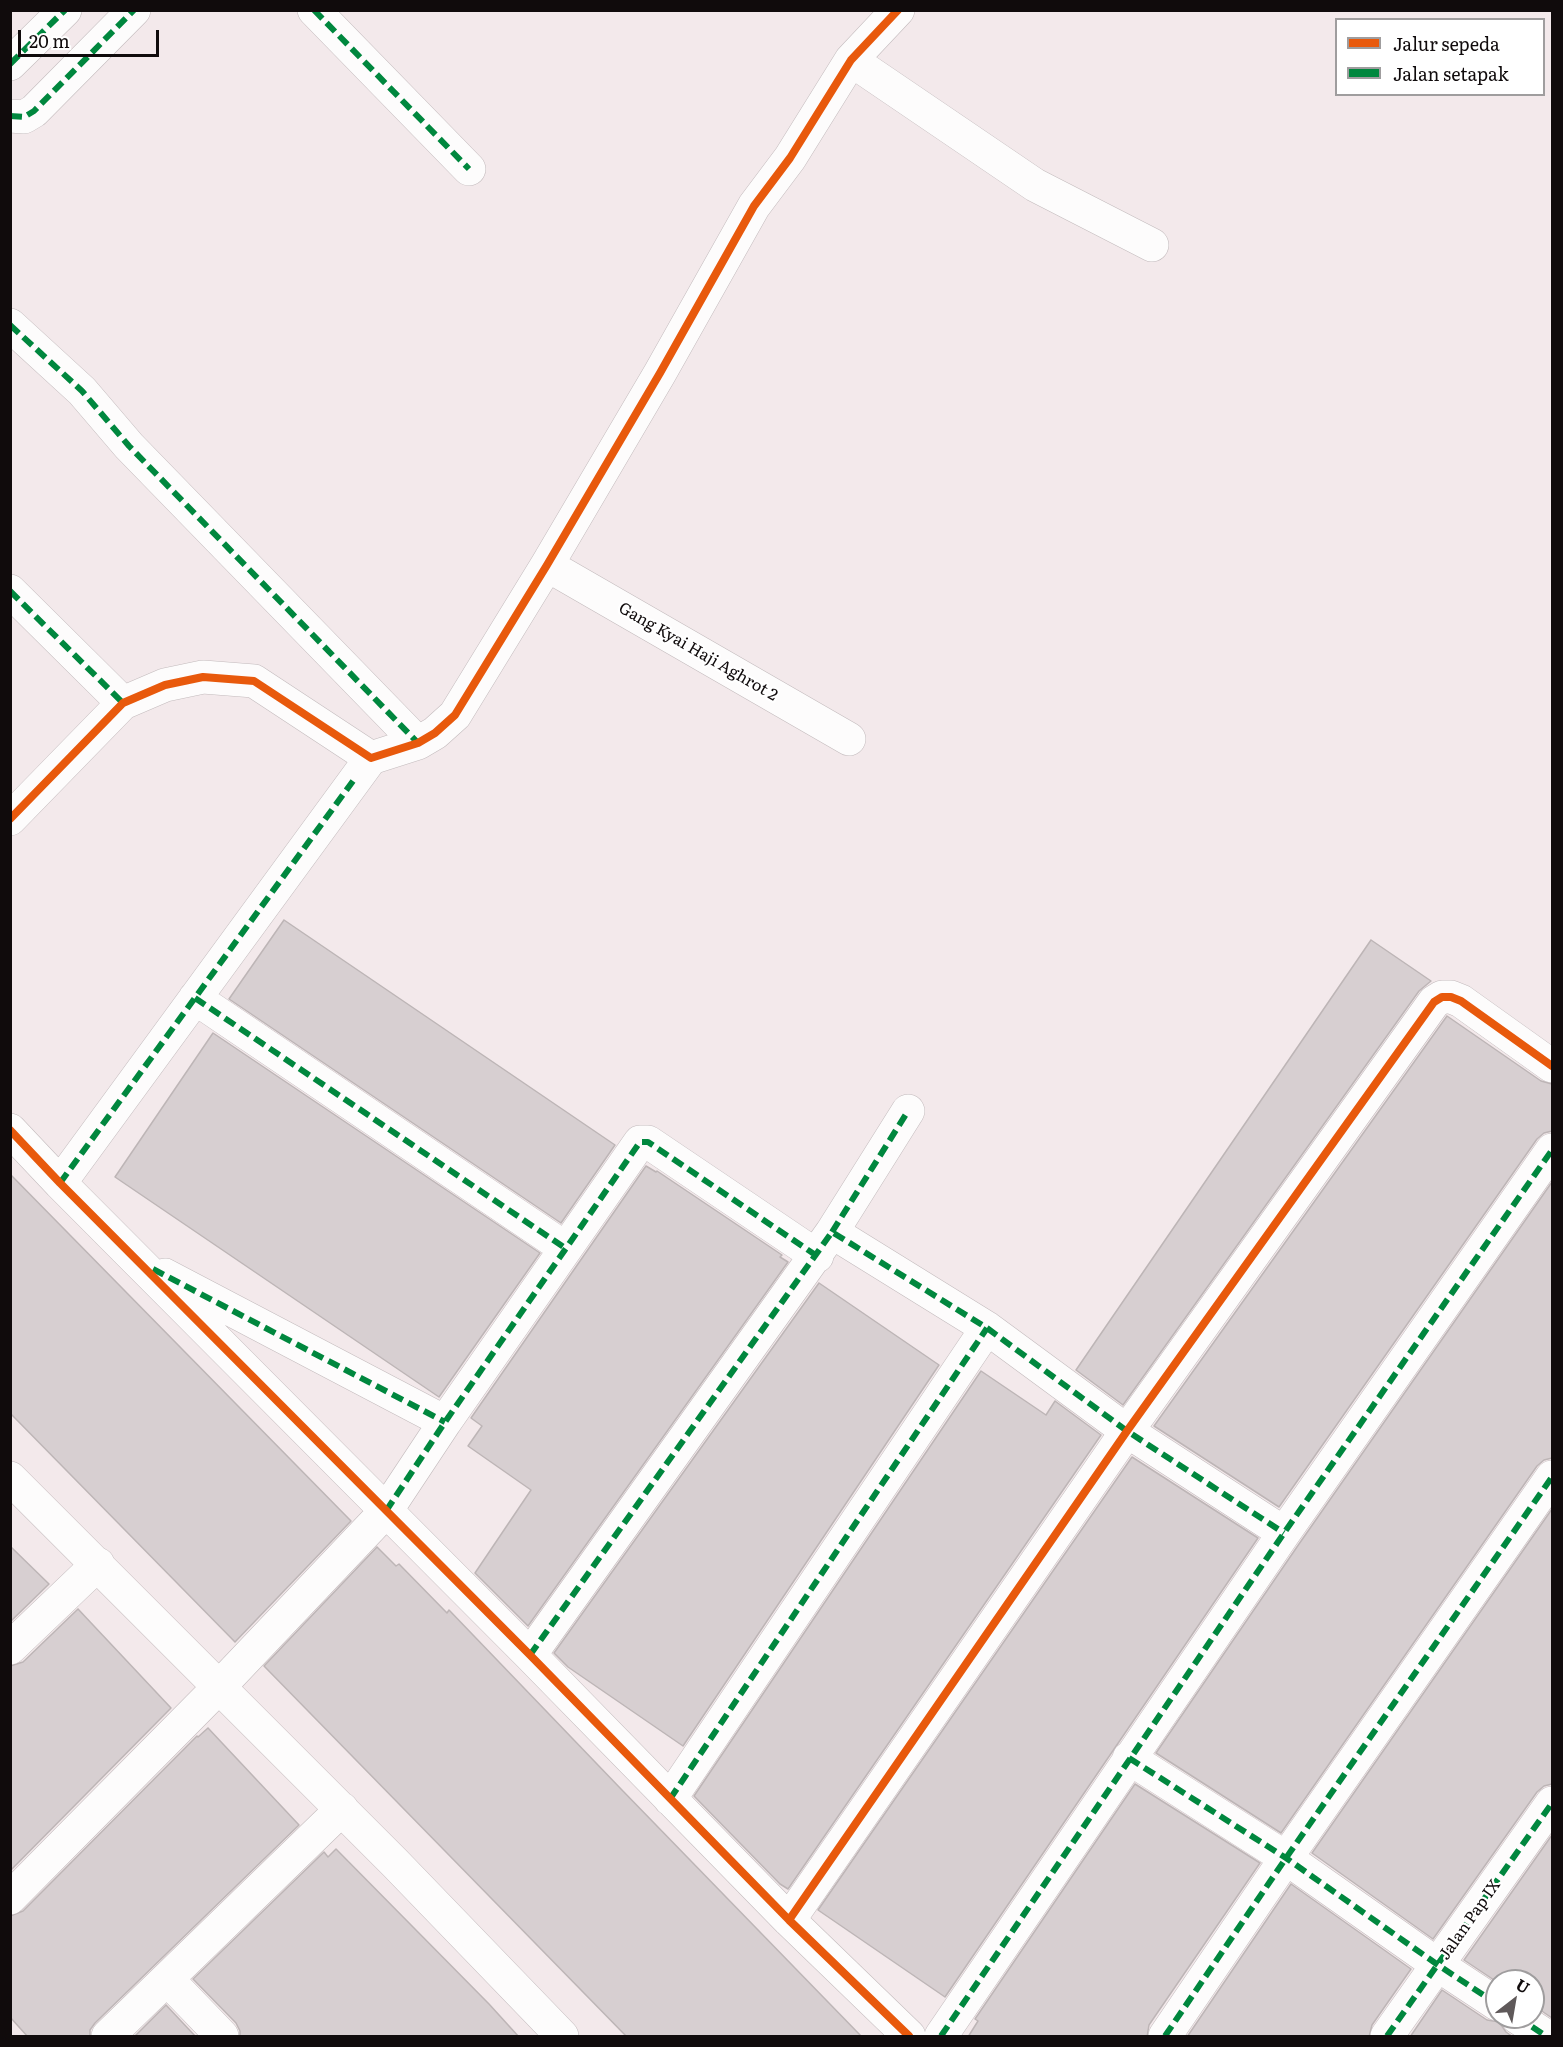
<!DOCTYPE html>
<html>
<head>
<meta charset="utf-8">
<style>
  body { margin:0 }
  #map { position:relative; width:1563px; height:2047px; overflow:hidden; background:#f3e9eb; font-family:Literata,serif }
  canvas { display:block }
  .frame { position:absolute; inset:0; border:12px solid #100b0c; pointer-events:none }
  .legend { position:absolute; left:1335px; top:18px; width:210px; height:78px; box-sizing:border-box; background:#fff; border:2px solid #9f9d9e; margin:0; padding:8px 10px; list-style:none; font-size:18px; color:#100b0c }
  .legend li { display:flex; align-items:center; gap:12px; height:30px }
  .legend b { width:30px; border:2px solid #9f9d9e }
  .north { position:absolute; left:1485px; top:1969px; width:60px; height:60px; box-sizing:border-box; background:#fff; border:2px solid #9f9d9e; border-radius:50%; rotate:31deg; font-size:16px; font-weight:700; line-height:24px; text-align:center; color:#100b0c }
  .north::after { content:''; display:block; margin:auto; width:21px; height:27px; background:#5f595a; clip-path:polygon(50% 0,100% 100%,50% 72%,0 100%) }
  .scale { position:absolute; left:18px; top:30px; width:141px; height:27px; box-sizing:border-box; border:3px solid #100b0c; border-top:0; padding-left:8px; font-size:18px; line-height:21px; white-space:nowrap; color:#100b0c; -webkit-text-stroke:4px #fff; paint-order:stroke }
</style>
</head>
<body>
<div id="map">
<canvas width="1563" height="2047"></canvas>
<div class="frame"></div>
<ul class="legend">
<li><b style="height:8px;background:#e8590c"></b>Jalur sepeda</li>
<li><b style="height:8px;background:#00873e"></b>Jalan setapak</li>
</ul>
<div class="north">U</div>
<div class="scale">20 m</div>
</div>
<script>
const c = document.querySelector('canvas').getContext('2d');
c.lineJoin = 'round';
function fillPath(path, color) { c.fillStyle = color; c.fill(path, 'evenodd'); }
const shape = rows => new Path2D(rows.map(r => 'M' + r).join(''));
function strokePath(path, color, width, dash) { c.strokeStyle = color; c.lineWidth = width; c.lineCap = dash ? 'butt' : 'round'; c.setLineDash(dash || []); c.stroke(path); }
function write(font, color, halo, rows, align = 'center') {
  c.font = font + ' Literata,serif'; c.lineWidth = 4.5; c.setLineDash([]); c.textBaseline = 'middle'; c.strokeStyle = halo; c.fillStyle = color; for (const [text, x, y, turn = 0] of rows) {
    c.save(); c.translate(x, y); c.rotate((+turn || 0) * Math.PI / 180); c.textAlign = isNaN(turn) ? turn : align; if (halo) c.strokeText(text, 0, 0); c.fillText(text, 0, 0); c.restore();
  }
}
const building = shape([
  [284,920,615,1145,561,1223,229,999,284,920],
  [1371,940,1431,981,1419,991,1123,1405,1076,1370,1371,940],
  [1447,1016,1541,1081,1552,1084,1552,1131,1544,1133,1537,1139,1279,1507,1154,1426,1447,1016],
  [213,1033,540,1253,439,1397,115,1177,213,1033],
  [646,1166,656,1172,657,1171,782,1255,780,1257,788,1262,528,1626,475,1573,531,1490,468,1446,482,1426,471,1418,646,1166],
  [10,1174,351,1521,235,1642,10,1413,10,1174],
  [1552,1182,1552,1458,1544,1460,1537,1466,1281,1833,1156,1753,1299,1544,1552,1182],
  [819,1283,939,1365,683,1746,568,1667,554,1653,819,1283],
  [981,1371,1046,1415,1055,1401,1101,1435,788,1889,780,1884,694,1796,981,1371],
  [1132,1457,1258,1538,945,1997,818,1910,1132,1457],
  [1552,1509,1552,1784,1544,1786,1537,1792,1433,1939,1312,1853,1552,1509],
  [10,1546,49,1584,10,1622,10,1546],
  [377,1547,396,1566,399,1564,447,1613,449,1610,621,1789,862,2037,627,2037,264,1666,377,1547],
  [78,1609,171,1708,10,1871,10,1666,23,1662,78,1609],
  [208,1728,299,1825,95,2023,90,2030,90,2037,28,2037,10,2017,10,1916,23,1911,197,1736,198,1737,208,1728],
  [1135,1784,1260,1863,1149,2025,1147,2037,968,2037,978,2021,975,2019,1135,1784],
  [1552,1835,1552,2018,1533,2005,1533,1981,1497,1982,1464,1960,1552,1835],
  [336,1849,489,2004,519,2037,240,2037,240,2031,236,2023,193,1979,324,1852,328,1857,336,1849],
  [1291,1884,1411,1969,1372,2025,1369,2037,1187,2037,1291,1884],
  [1442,1990,1487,2020,1499,2022,1506,2032,1513,2037,1410,2037,1442,1990],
  [166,2005,196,2037,134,2037,166,2005]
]);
fillPath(building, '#d7cfd1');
strokePath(building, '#bdb5b6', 1.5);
const minor = shape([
  [314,10,469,169],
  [851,60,1035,185,1152,245],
  [10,64,65,10],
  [10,116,24,117,34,111,134,10],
  [10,325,82,391,129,446,418,743],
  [547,565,849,739],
  [10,591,123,703],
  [10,819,123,703,165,685,203,677,254,681,371,758,418,743,435,733,455,715,547,565,660,373,754,206,790,158,851,60,898,10],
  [195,998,565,1248],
  [10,1130,60,1183,530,1655,789,1920,909,2036],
  [60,1183,371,758],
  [832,1232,908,1111],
  [165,1275,445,1422],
  [10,1478,395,1863,562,2036],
  [10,1648,98,1564],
  [530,1655,832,1232,987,1328,1127,1431,1284,1533],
  [1129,1758,1286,1858,1438,1965,1497,2004],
  [670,1799,987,1328],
  [10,1898,219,1687,386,1511,445,1422,640,1142,648,1142,817,1256],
  [789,1920,1127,1431,1434,1002,1442,997,1451,997,1461,1001,1552,1066],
  [168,1980,222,2036],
  [1517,2017,1546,2036],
  [108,2036,342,1809],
  [941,2036,1284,1533,1552,1150],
  [1165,2036,1286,1858,1552,1477],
  [1387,2036,1552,1803]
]);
strokePath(minor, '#c2babc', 34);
strokePath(minor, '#fdfcfc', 33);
strokePath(shape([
  [314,10,469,169],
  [10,64,65,10],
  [10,116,24,117,34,111,134,10],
  [10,325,82,391,129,446,418,743],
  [10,591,123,703],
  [195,998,565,1248],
  [60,1183,353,781],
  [832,1232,908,1111],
  [153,1269,445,1422],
  [386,1511,445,1422,640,1142,648,1142,817,1256],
  [530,1655,832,1232,987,1328,1127,1431,1284,1533],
  [1129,1758,1286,1858,1438,1965,1497,2004],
  [670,1799,987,1328],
  [1517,2017,1546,2036],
  [941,2036,1284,1533,1552,1150],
  [1165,2036,1286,1858,1552,1477],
  [1387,2036,1552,1803]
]), '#00873e', 6, [12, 6]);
strokePath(shape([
  [10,819,123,703,165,685,203,677,254,681,371,758,418,743,435,733,455,715,547,565,660,373,754,206,790,158,851,60,898,10],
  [10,1130,60,1183,530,1655,789,1920,909,2036],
  [789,1920,1127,1431,1434,1002,1442,997,1451,997,1461,1001,1552,1066]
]), '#e8590c', 8);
write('16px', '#100b0c', '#fff', [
  ["Gang Kyai Haji Aghrot 2",698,652,30],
  ["Jalan Pap IX",1470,1920,-55]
]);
</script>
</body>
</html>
